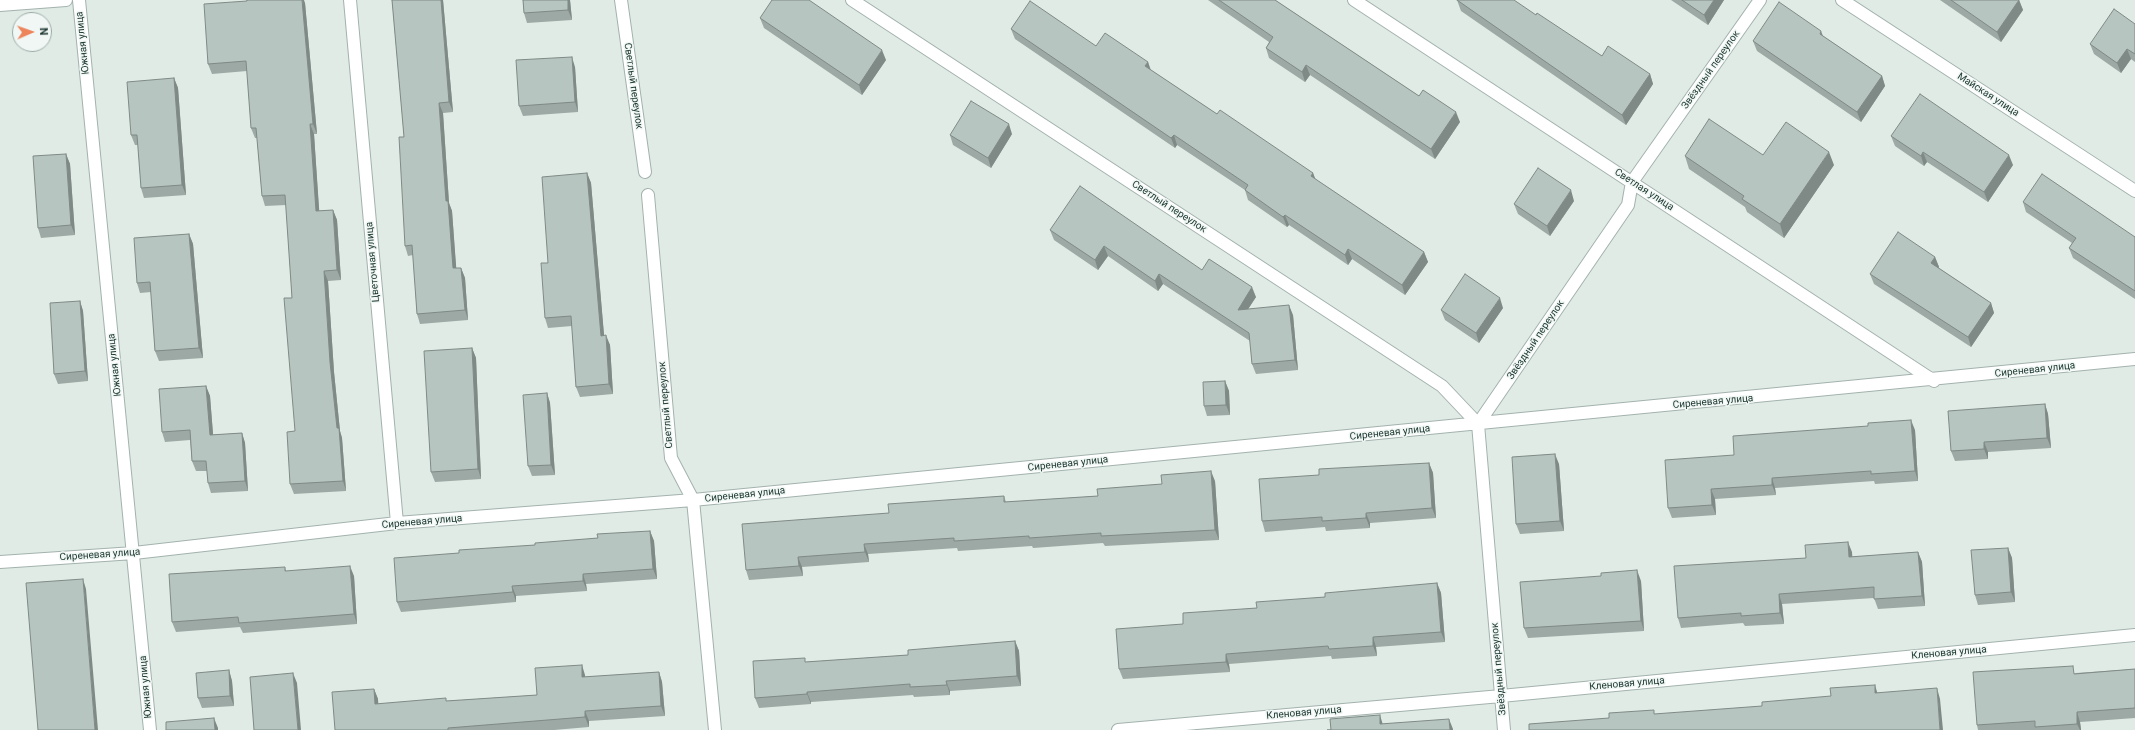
<!DOCTYPE html>
<html>
<head>
<meta charset="utf-8">
<style>
  body { margin:0 }
  #map { position:relative; width:2135px; height:730px; overflow:hidden; background:#e0ebe6; font-family:Roboto,sans-serif }
  canvas { display:block }
  .north { position:absolute; left:12px; top:12px; width:40px; height:40px; box-sizing:border-box; background:#f0f7f4; border:1px solid #9daba7; border-radius:50%; rotate:88deg; font-size:11px; font-weight:700; line-height:16px; text-align:center; color:#213a34 }
  .north::after { content:''; display:block; margin:auto; width:14px; height:18px; background:#ed845c; clip-path:polygon(50% 0,100% 100%,50% 72%,0 100%) }
</style>
</head>
<body>
<div id="map">
<canvas width="2135" height="730"></canvas>
<div class="north">N</div>
</div>
<script>
const c = document.querySelector('canvas').getContext('2d');
c.lineJoin = 'round';
const shape = rows => new Path2D(rows.map(r => 'M' + r).join(''));
function strokePath(path, color, width, dash) { c.strokeStyle = color; c.lineWidth = width; c.lineCap = dash ? 'butt' : 'round'; c.setLineDash(dash || []); c.stroke(path); }
function fillPath(path, color) { c.fillStyle = color; c.fill(path, 'evenodd'); }
function write(font, color, halo, rows, align = 'center') {
  c.font = font + ' Roboto,sans-serif'; c.lineWidth = 3; c.setLineDash([]); c.textBaseline = 'middle'; c.strokeStyle = halo; c.fillStyle = color; for (const [text, x, y, turn = 0] of rows) {
    c.save(); c.translate(x, y); c.rotate((+turn || 0) * Math.PI / 180); c.textAlign = isNaN(turn) ? turn : align; if (halo) c.strokeText(text, 0, 0); c.fillText(text, 0, 0); c.restore();
  }
}
const minor = shape([
  [79,0,150,730],
  [350,0,397,523],
  [621,0,645,172],
  [852,0,1442,386,1478,424],
  [1354,0,1934,381],
  [1842,0,2135,191],
  [0,5,66,0],
  [648,195,671,458,693,500,715,730],
  [0,562,134,553,397,523,693,500,2135,359],
  [1118,730,1501,696,2135,635],
  [1504,730,1478,424,1628,205,1632,182,1760,0]
]);
strokePath(minor, '#a3b2ad', 14);
strokePath(minor, '#fff', 12);
fillPath(shape([
  [392,0,443,0,453,112,443,113,449,203,452,211,456,268,461,268,465,278,468,320,420,324,417,314,413,255,408,256,405,246,404,137],
  [523,0,570,0,572,20,527,23,524,13],
  [1208,0,1275,0,1419,96,1460,122,1435,159,1310,75,1305,82,1269,58,1266,48,1269,42],
  [1457,0,1536,15,1602,56,1650,74,1653,84,1626,125,1461,11],
  [1671,0,1724,0,1708,25],
  [1940,0,2019,0,2023,10,2001,42],
  [305,3,317,134,314,134,319,211,333,210,337,220,341,280,328,281,334,372,340,431,342,438,346,491,294,494,290,484,295,431,292,298,286,205,265,206,262,196,257,138,255,138,251,128,247,71,212,74,208,64],
  [760,18,886,60,862,95,764,28],
  [2135,24,2135,62,2131,59,2121,73,2094,54,2090,44],
  [1011,29,1096,46,1148,62,1151,70,1217,114,1313,173,1315,179,1424,252,1428,262,1405,295,1352,259,1348,265,1289,225,1287,227,1248,200,1245,190,1177,145,1175,148,1015,39],
  [1823,36,1882,76,1885,86,1861,122,1757,51,1753,41],
  [575,67,578,112,523,116,519,106],
  [174,78,178,88,186,195,144,198,141,188,138,145,135,145,131,135],
  [1012,134,991,168,953,145,950,135],
  [1891,136,2013,165,1988,202,1927,162,1924,166,1895,146],
  [66,154,70,164,75,235,41,238,38,228],
  [1763,155,1834,165,1784,238,1747,212,1745,207,1689,169,1685,156],
  [587,173,591,183,604,336,610,345,613,394,580,397,576,387,572,326,548,328,545,318,548,263],
  [1574,201,1550,236,1518,214,1514,204],
  [2023,202,2135,237,2135,299,2073,258,2069,248,2072,243,2026,212],
  [1050,230,1202,270,1256,297,1248,309,1293,315,1298,370,1256,374,1252,364,1250,341,1163,284,1158,291,1108,256,1098,270,1054,240],
  [189,234,193,244,203,358,159,361,155,351,151,292,140,293,137,283],
  [1935,257,1939,267,1939,268,1991,303,1994,313,1971,347,1874,284,1870,274],
  [80,301,83,311,88,381,58,384,54,374],
  [1503,308,1479,343,1445,320,1441,310],
  [472,348,476,358,481,479,435,482,431,472],
  [1225,381,1229,391,1230,415,1207,416,1204,406],
  [206,386,210,396,213,435,242,433,245,443,248,491,211,493,208,483,207,471,196,471,192,461,190,440,165,442,162,432],
  [547,393,550,403,555,475,532,476,528,466],
  [2045,404,2048,414,2051,448,1988,452,1988,459,1955,461,1951,451],
  [1915,430,1918,481,1875,484,1874,481,1775,488,1776,495,1715,499,1716,515,1672,518,1668,508,1734,455],
  [1429,463,1433,473,1436,518,1370,523,1370,528,1326,531,1325,527,1265,532,1262,521,1319,475],
  [1559,464,1564,531,1520,534,1516,524],
  [1215,481,1219,540,1105,546,1103,543,1033,548,1032,546,958,551,957,548,868,554,869,562,802,567,803,576,749,580,746,570,889,513,1004,496,1006,502,1098,496],
  [650,531,654,541,657,579,586,584,587,591,516,596,516,602,401,612,397,602,459,553,598,538],
  [2008,548,2012,558,2015,602,1978,605,1975,595],
  [1852,552,1852,557,1918,552,1922,562,1925,606,1878,609,1874,598,1782,604,1784,624,1745,626,1743,623,1681,628,1678,618],
  [285,567,286,571,354,576,357,624,243,633,240,627,176,632,172,622],
  [1641,581,1644,631,1528,638,1524,628],
  [1437,583,1441,593,1445,642,1376,647,1377,656,1332,659,1331,656,1229,664,1230,672,1123,679,1119,669,1183,624,1257,608,1325,597],
  [1015,641,1019,651,1021,686,950,691,950,695,914,697,913,695,811,702,811,704,759,708,755,698,806,662,908,655],
  [2135,669,2135,718,2080,722,2081,730,1978,730,1977,725,2076,673],
  [229,670,232,681,234,706,202,708,198,698],
  [659,672,662,682,665,716,589,721,589,727,554,730,335,730,374,689,378,699,378,704,447,701,537,695,585,675,585,677]
]), '#9da9a4');
fillPath(shape([
  [302,0,304,0,305,3,317,134,313,124],
  [441,0,443,0,453,112,449,102],
  [568,0,570,0,572,20,568,10],
  [1714,0,1724,0,1708,25,1704,15],
  [2019,0,2023,10,2001,42,1997,32],
  [1821,31,1825,41,1820,34],
  [2127,49,2131,59,2121,73,2117,63],
  [882,50,886,60,862,95,859,85],
  [572,57,575,67,578,112,575,102],
  [1148,62,1151,72,1145,66],
  [1306,65,1310,75,1305,82,1302,72],
  [1650,74,1653,84,1626,125,1622,115],
  [1882,76,1885,86,1861,122,1857,112],
  [174,78,178,88,186,195,182,185],
  [439,103,443,113,449,203,452,211,457,278,453,268,446,201],
  [1456,112,1460,122,1435,159,1431,149],
  [310,124,314,134,320,222,316,211],
  [1009,124,1012,134,991,168,988,158],
  [1174,135,1177,145,1175,148,1171,138],
  [1829,152,1834,165,1784,238,1780,224],
  [1923,152,1927,162,1924,166,1921,156],
  [66,154,70,164,75,235,71,225],
  [2009,155,2013,165,1988,202,1984,192],
  [587,173,591,183,605,346,601,336],
  [1313,173,1317,183,1311,176],
  [1571,190,1574,201,1550,236,1547,226],
  [333,210,337,220,341,280,337,270],
  [1285,215,1289,225,1287,227,1283,217],
  [189,234,193,244,203,358,199,348],
  [1104,246,1108,256,1098,270,1095,260],
  [1348,249,1352,259,1348,265,1345,255],
  [1424,252,1428,262,1405,295,1402,285],
  [1935,257,1939,267,1935,273,1931,263],
  [461,268,465,278,468,320,465,310],
  [324,271,328,281,334,372,340,431,342,438,346,491,343,481,337,428,330,362],
  [1159,274,1163,284,1158,291,1155,281],
  [1252,287,1256,297,1241,320,1238,310],
  [1500,298,1503,308,1479,343,1476,333],
  [80,301,83,311,88,381,85,371],
  [1991,303,1994,313,1971,347,1968,337],
  [1289,305,1293,315,1298,370,1295,360],
  [606,335,610,345,613,394,609,384],
  [472,348,476,358,481,479,478,469],
  [1225,381,1229,391,1230,415,1226,405],
  [206,386,210,396,214,446,210,435],
  [547,393,550,403,555,475,551,465],
  [2045,404,2048,414,2051,448,2047,438],
  [1911,420,1915,430,1918,481,1915,471],
  [242,433,245,443,248,491,245,481],
  [1984,442,1988,452,1988,459,1984,449],
  [1555,454,1559,464,1564,531,1560,521],
  [1429,463,1433,473,1436,518,1432,508],
  [1211,471,1215,481,1219,540,1215,530],
  [1772,478,1775,488,1776,495,1772,485],
  [1711,489,1715,499,1716,515,1712,505],
  [1366,513,1370,523,1370,528,1366,518],
  [650,531,654,541,657,579,653,569],
  [1848,542,1852,552,1853,567,1849,557],
  [864,544,868,554,869,562,865,552],
  [2008,548,2012,558,2015,602,2011,592],
  [1918,552,1922,562,1925,606,1922,596],
  [798,557,802,567,803,576,799,566],
  [350,566,354,576,357,624,354,614],
  [1637,570,1641,581,1644,631,1641,621],
  [583,574,586,584,587,591,583,581],
  [83,579,86,589,98,730,95,730],
  [1437,583,1441,593,1445,642,1441,632],
  [512,586,516,596,516,602,513,592],
  [1779,594,1782,604,1784,624,1780,613],
  [1373,637,1376,647,1377,656,1373,646],
  [1015,641,1019,651,1021,686,1017,676],
  [1226,654,1229,664,1230,672,1226,662],
  [582,665,585,675,586,687,582,677],
  [229,670,232,681,234,706,230,696],
  [659,672,662,682,665,716,661,706],
  [293,673,297,683,301,730,298,730],
  [946,681,950,691,950,695,947,685],
  [1875,685,1878,695,1875,693],
  [1937,688,1940,699,1943,730,1940,730],
  [374,689,378,699,379,714,375,704],
  [807,692,811,702,811,704,807,694],
  [585,711,589,721,589,727,585,717],
  [2077,712,2080,722,2081,730,2080,730,2077,724],
  [1380,715,1383,725,1380,724],
  [214,718,218,728,218,730,215,730],
  [1449,719,1453,729,1453,730,1450,730]
]), '#7f8a86');
const building = shape([
  [247,0,302,0,313,124,310,124,316,211,333,210,337,270,324,271,330,362,337,428,339,428,343,481,290,484,287,432,295,431,284,298,292,298,285,195,262,196,256,128,251,128,246,61,208,64,204,4,247,1,247,0],
  [392,0,441,0,449,102,439,103,446,201,448,201,453,268,461,268,465,310,417,314,412,245,405,246,399,137,404,137,392,0],
  [523,0,568,0,568,10,524,13,523,0],
  [772,0,809,0,882,50,859,85,760,18,772,0],
  [1219,0,1275,0,1419,96,1423,90,1456,112,1431,149,1306,65,1302,72,1266,48,1273,37,1219,0],
  [1457,0,1514,0,1536,15,1537,13,1602,56,1608,46,1650,74,1622,115,1457,0],
  [1682,0,1714,0,1704,15,1682,0],
  [1951,0,2019,0,1997,32,1951,0],
  [1030,1,1096,46,1105,33,1148,62,1145,66,1217,114,1220,110,1313,173,1311,176,1424,252,1402,285,1348,249,1345,255,1285,215,1283,217,1245,190,1248,185,1174,135,1171,138,1011,29,1030,1],
  [1779,2,1821,31,1820,34,1882,76,1857,112,1753,41,1779,2],
  [2114,9,2135,24,2135,54,2127,49,2117,63,2090,44,2114,9],
  [572,57,575,102,519,106,516,60,572,57],
  [174,78,182,185,141,188,137,135,131,135,127,82,174,78],
  [1920,94,2009,155,1984,192,1923,152,1921,156,1891,136,1920,94],
  [971,101,1009,124,988,158,950,135,971,101],
  [1709,119,1763,155,1786,122,1829,152,1780,224,1742,199,1744,196,1685,156,1709,119],
  [66,154,71,225,38,228,33,156,66,154],
  [1538,168,1571,190,1547,226,1514,204,1538,168],
  [587,173,601,336,606,335,609,384,576,387,571,316,545,318,541,263,548,263,542,177,587,173],
  [2042,174,2135,237,2135,291,2069,248,2076,238,2023,202,2042,174],
  [1080,186,1202,270,1209,259,1252,287,1238,310,1289,305,1295,360,1252,364,1249,333,1159,274,1155,281,1104,246,1095,260,1050,230,1080,186],
  [1898,232,1935,257,1931,263,1991,303,1968,337,1870,274,1898,232],
  [189,234,199,348,155,351,150,282,137,283,134,238,189,234],
  [1465,274,1500,298,1476,333,1441,310,1465,274],
  [80,301,85,371,54,374,50,303,80,301],
  [472,348,478,469,431,472,424,351,472,348],
  [1225,381,1226,405,1204,406,1203,382,1225,381],
  [206,386,210,435,242,433,245,481,208,483,206,461,192,461,190,430,162,432,159,389,206,386],
  [547,393,551,465,528,466,523,395,547,393],
  [2045,404,2047,438,1984,442,1984,449,1951,451,1948,411,2045,404],
  [1911,420,1915,471,1871,474,1871,471,1772,478,1772,485,1711,489,1712,505,1668,508,1665,460,1734,455,1733,436,1868,426,1868,423,1911,420],
  [1555,454,1560,521,1516,524,1512,457,1555,454],
  [1429,463,1432,508,1366,513,1366,518,1322,521,1322,517,1262,521,1259,479,1319,475,1319,469,1429,463],
  [1211,471,1215,530,1101,536,1101,533,1029,538,1029,536,954,541,954,538,864,544,865,552,798,557,799,566,746,570,742,524,889,513,888,504,1004,496,1004,502,1098,496,1097,489,1162,484,1161,475,1211,471],
  [650,531,653,569,583,574,583,581,512,586,513,592,397,602,394,558,459,553,459,550,535,545,535,543,598,538,597,534,650,531],
  [1848,542,1849,557,1918,552,1922,596,1874,599,1874,587,1779,594,1780,613,1741,616,1741,613,1678,618,1674,566,1806,558,1805,545,1848,542],
  [2008,548,2011,592,1975,595,1971,550,2008,548],
  [350,566,354,614,239,623,238,617,172,622,169,574,285,567,285,571,350,566],
  [1637,570,1641,621,1524,628,1520,582,1601,576,1601,573,1637,570],
  [83,579,95,730,38,730,26,583,83,579],
  [1437,583,1441,632,1373,637,1373,646,1329,649,1328,646,1226,654,1226,662,1119,669,1116,629,1183,624,1183,613,1257,608,1256,602,1325,597,1325,593,1437,583],
  [1015,641,1017,676,946,681,947,685,910,687,910,684,807,692,807,694,755,698,753,661,805,658,805,662,908,655,908,650,1015,641],
  [582,665,582,677,659,672,661,706,585,711,585,717,448,728,448,730,335,730,332,692,374,689,375,704,446,698,446,701,537,695,535,668,582,665],
  [2073,666,2074,674,2135,669,2135,708,2077,712,2077,724,2035,727,2035,721,1977,725,1973,672,2073,666],
  [229,670,230,696,198,698,196,673,229,670],
  [293,673,298,730,254,730,250,677,293,673],
  [1875,685,1875,693,1937,688,1940,730,1529,730,1529,724,1609,718,1609,713,1654,710,1654,714,1762,706,1762,702,1831,696,1830,688,1875,685],
  [1380,715,1380,724,1449,719,1450,730,1327,730,1331,730,1330,719,1380,715],
  [214,718,215,730,166,730,166,722,214,718]
]);
fillPath(building, '#b6c5bf');
strokePath(building, '#7f8a86', 1);
write('10px', '#213a34', '#f0f7f4', [
  ["Южная улица",83,43,-96],
  ["Звёздный переулок",1711,70,-55],
  ["Светлый переулок",633,86,82],
  ["Майская улица",1988,95,33],
  ["Светлая улица",1644,190,33],
  ["Светлый переулок",1169,207,33],
  ["Цветочная улица",373,262,-95],
  ["Звёздный переулок",1536,340,-56],
  ["Южная улица",115,365,-96],
  ["Сиреневая улица",2035,370,-6],
  ["Сиреневая улица",1713,402,-5],
  ["Светлый переулок",666,405,-95],
  ["Сиреневая улица",1390,433,-6],
  ["Сиреневая улица",1068,464,-6],
  ["Сиреневая улица",745,495,-6],
  ["Сиреневая улица",422,522,-5],
  ["Сиреневая улица",100,555,-4],
  ["Кленовая улица",1949,653,-5],
  ["Звёздный переулок",1499,669,-95],
  ["Кленовая улица",1627,684,-5],
  ["Южная улица",146,687,-95],
  ["Кленовая улица",1304,713,-5]
]);
</script>
</body>
</html>
